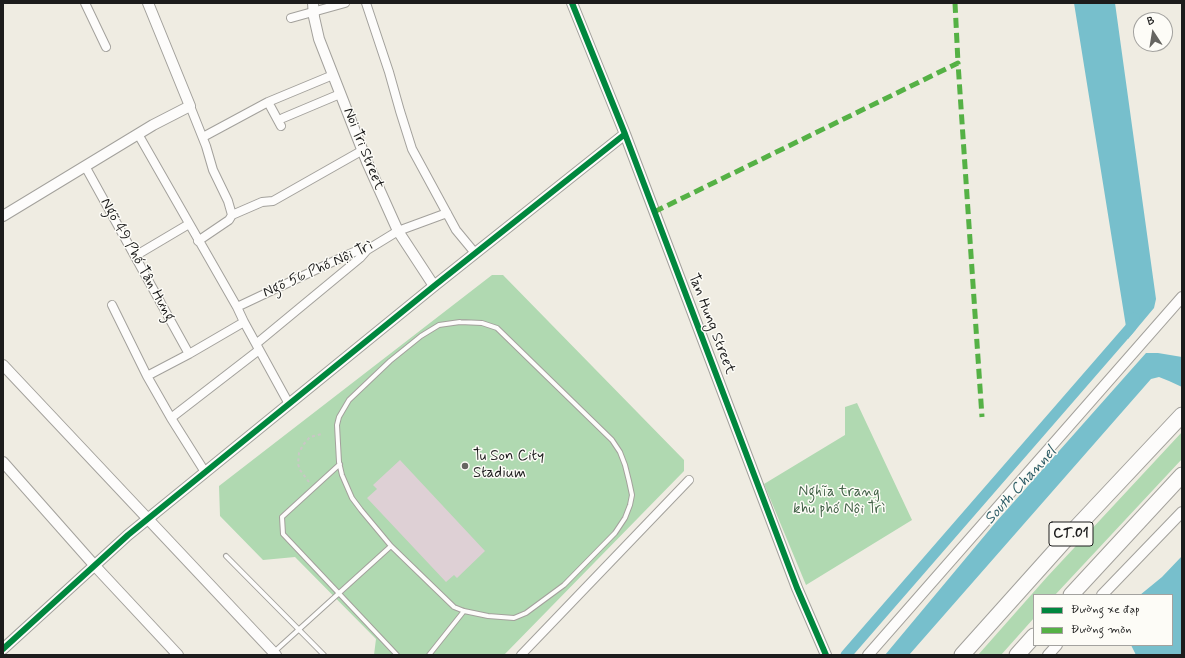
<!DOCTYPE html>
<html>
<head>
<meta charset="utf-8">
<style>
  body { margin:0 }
  #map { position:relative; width:1185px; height:658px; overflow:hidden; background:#efece2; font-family:Mynerve,sans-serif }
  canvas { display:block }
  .frame { position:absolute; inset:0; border:4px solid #1c1c1c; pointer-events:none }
  .legend { position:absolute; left:1033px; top:594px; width:140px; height:52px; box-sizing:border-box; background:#fdfcf7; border:1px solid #a3a29f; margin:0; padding:5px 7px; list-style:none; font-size:12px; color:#1c1c1c }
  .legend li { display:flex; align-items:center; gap:8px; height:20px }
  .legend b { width:20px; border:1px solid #a3a29f }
  .north { position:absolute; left:1133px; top:12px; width:40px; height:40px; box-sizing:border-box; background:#fdfcf7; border:1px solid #a3a29f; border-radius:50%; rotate:348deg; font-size:11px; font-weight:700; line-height:16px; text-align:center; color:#1c1c1c }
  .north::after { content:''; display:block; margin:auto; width:14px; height:18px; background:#666561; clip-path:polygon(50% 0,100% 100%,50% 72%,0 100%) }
</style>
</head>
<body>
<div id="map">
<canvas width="1185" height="658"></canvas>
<div class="frame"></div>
<ul class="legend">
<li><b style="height:5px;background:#00873e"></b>Đường xe đạp</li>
<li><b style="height:5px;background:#55b145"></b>Đường mòn</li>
</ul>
<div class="north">B</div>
</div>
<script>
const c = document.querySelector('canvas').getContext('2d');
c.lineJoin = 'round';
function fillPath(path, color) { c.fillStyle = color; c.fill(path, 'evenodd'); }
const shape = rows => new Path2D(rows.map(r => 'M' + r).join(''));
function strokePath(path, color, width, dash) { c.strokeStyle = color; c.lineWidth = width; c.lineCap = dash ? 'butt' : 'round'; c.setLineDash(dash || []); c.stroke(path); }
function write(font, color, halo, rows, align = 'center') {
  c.font = font + ' Mynerve,sans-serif'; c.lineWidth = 3; c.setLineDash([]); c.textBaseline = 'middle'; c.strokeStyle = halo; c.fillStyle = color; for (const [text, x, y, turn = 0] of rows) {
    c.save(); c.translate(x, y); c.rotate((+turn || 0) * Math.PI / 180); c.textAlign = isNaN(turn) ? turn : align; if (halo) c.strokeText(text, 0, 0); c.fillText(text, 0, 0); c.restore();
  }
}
fillPath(shape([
  [492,275,503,275,684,460,684,471,504,655,374,655,376,639,295,557,263,560,220,516,219,486],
  [857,403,912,520,806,585,764,484,845,435,845,407],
  [1182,432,1182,459,1055,595,1034,595,1034,618,1001,655,978,655,1047,577]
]), '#b0d9b1');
fillPath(shape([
  [1074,3,1115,3,1156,299,1154,308,1128,339],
  [1146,353,1158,353,1182,357,1182,387,1169,381,1159,377,1151,379,909,655,885,655,996,522],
  [1182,556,1182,655,1136,655,1131,645,1172,645,1172,595,1140,595,1162,577]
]), '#77bfcc');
strokePath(shape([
  [846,655,1131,327,1134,318]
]), '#77bfcc', 11);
fillPath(shape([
  [400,460,485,551,457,578,454,575,446,582,367,498,377,489,373,485]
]), '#ded0d5');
const service = shape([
  [460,322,482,323,497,328,612,440,620,452,625,465,629,481,632,495,630,505,625,518,615,533,564,585,526,613,514,618,488,616,464,611,454,607,391,546,361,510,352,498,342,475,339,462,337,425,339,417,349,400,390,361,421,336,439,325,460,322],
  [340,464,282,517,283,534,397,655],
  [226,556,324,655],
  [274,652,391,546],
  [429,655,464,611]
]);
const minor = shape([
  [85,3,106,47],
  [366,3,389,72,400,111,412,149,456,230,475,253],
  [291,18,345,3],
  [268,102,281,126],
  [190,106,206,146,213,170,228,201,232,215],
  [283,118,340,94],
  [138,134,237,307,244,322,289,404],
  [203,137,268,102,333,75],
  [85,166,189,354],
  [198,241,229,220,232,215,262,202,273,201,363,150],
  [135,256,189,224],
  [112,305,147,376],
  [237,307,347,255,354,252,367,250,398,231,447,213],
  [256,344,360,258,367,250],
  [171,418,259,350],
  [205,472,171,418,147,376,189,354,244,322],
  [521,655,689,480]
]);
const tertiary = shape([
  [313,3,314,17,319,39,367,162,398,231,434,286],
  [572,3,625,134,797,588,826,655],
  [3,216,153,125,190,106,148,3],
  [3,365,276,655],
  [3,462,95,566,178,655],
  [1102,595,1182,512],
  [3,649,128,535,434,286,625,134],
  [868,655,1182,297],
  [1048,655,1057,645]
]);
const motorway = shape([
  [1071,595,1182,475],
  [962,655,1074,530,1182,415],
  [1017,655,1034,636]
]);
strokePath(service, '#a3a19c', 6);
strokePath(minor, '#a3a19c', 10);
strokePath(tertiary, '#a3a19c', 12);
strokePath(motorway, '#a3a19c', 17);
strokePath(shape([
  [309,482,300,470,298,464,299,453,303,445,310,437,322,434]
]), '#c9c7c5', 2, [3, 3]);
strokePath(service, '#fdfcfb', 4);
strokePath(minor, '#fdfcfb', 8);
strokePath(tertiary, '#fdfcfb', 10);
strokePath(motorway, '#fdfcfb', 15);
strokePath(shape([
  [955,3,958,63],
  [654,212,958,63,982,417]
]), '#55b145', 5, [10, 5]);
strokePath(shape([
  [572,3,625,134,797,588,826,655],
  [3,649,128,535,434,286,625,134]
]), '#00873e', 6);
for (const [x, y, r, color] of [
  [465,466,4,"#666561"]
]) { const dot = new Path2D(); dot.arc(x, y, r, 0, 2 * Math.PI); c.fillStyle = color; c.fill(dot); strokePath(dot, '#fdfcf7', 1.5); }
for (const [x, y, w] of [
  [1071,534,44]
]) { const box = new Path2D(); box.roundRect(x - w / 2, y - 12, w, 24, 3); c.fillStyle = '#fdfcf7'; c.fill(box); strokePath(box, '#1c1c1c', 1); }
write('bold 14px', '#1c1c1c', null, [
  ["CT.01",1071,534]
]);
write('15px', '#1c1c1c', '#fdfcf7', [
  ["Noi Tri Street",363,149,68],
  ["Ngõ 49 Phố Tân Hưng",137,260,61],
  ["Ngõ 56 Phố Nội Trì",318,270,-24],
  ["Tan Hung Street",711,324,69]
]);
write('15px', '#1c1c1c', '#fdfcf7', [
  ["Tu Son City",473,457],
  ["Stadium",473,474]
], 'left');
write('15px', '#436248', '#fdfcf7', [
  ["Nghĩa trang",839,493],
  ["khu phố Nội Trì",839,510]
]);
write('italic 16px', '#2e5d67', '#fdfcf7', [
  ["South Channel",1021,486,-48]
]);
</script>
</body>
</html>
